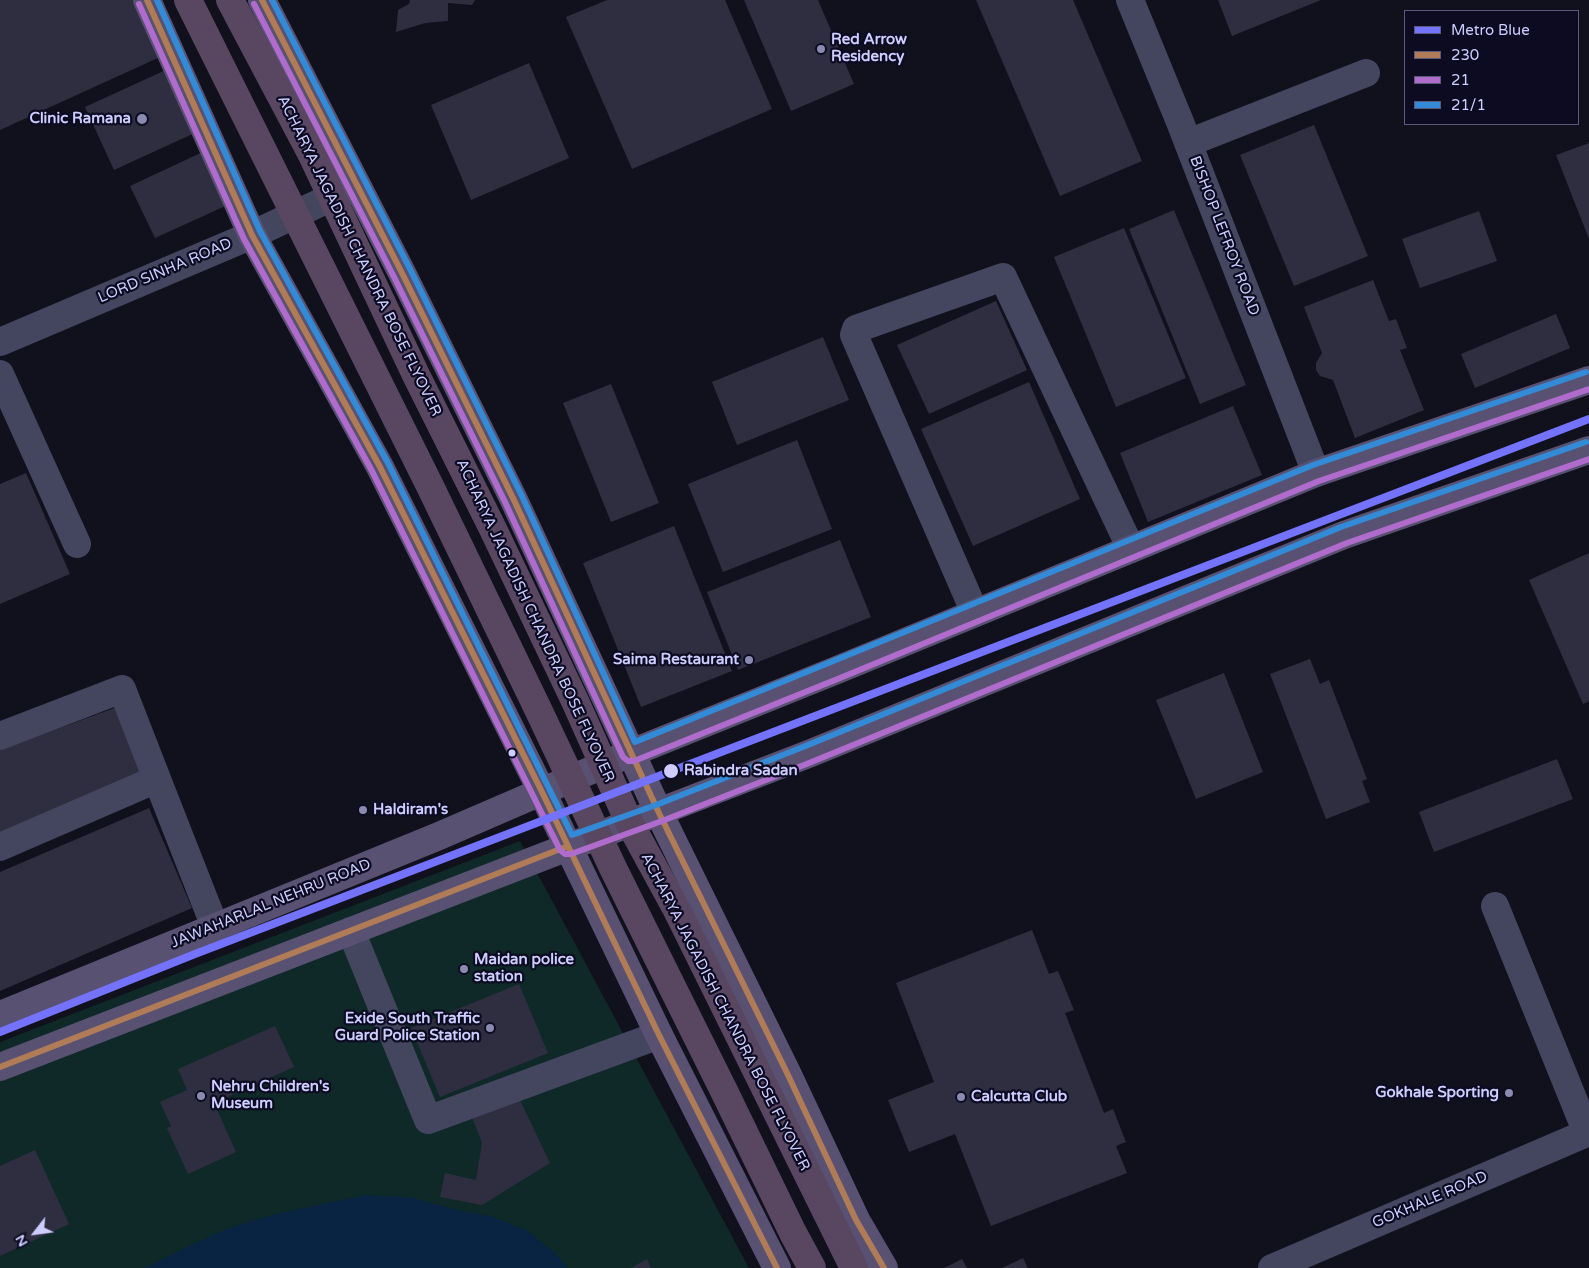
<!DOCTYPE html>
<html>
<head>
<meta charset="utf-8">
<style>
  body { margin:0 }
  #map { position:relative; width:1589px; height:1268px; overflow:hidden; background:#11101d; font-family:"Varela Round",sans-serif }
  canvas { display:block }
  .legend { position:absolute; left:1404px; top:10px; width:175px; height:115px; box-sizing:border-box; background:#0c0b22; border:1px solid #59597a; margin:0; padding:6px 9px; list-style:none; font-size:15px; color:#cdcdff }
  .legend li { display:flex; align-items:center; gap:10px; height:25px }
  .legend b { width:25px; border:1px solid #59597a }
  .north { position:absolute; left:10px; top:1208px; width:50px; height:50px; -webkit-text-stroke:4px #0c0b22; paint-order:stroke; rotate:240deg; font-size:14px; font-weight:700; line-height:20px; text-align:center; color:#cdcdff }
  .north::after { content:''; display:block; margin:auto; width:18px; height:22px; background:#cdcdff; clip-path:polygon(50% 0,100% 100%,50% 72%,0 100%) }
</style>
</head>
<body>
<div id="map">
<canvas width="1589" height="1268"></canvas>
<ul class="legend">
<li><b style="height:6px;background:#7373ff"></b>Metro Blue</li>
<li><b style="height:6px;background:#b07c57"></b>230</li>
<li><b style="height:6px;background:#b06ccc"></b>21</li>
<li><b style="height:6px;background:#338bd7"></b>21/1</li>
</ul>
<div class="north">N</div>
</div>
<script>
const c = document.querySelector('canvas').getContext('2d');
c.lineJoin = 'round';
function fillPath(path, color) { c.fillStyle = color; c.fill(path, 'evenodd'); }
const shape = rows => new Path2D(rows.map(r => 'M' + r).join(''));
function strokePath(path, color, width, dash) { c.strokeStyle = color; c.lineWidth = width; c.lineCap = dash ? 'butt' : 'round'; c.setLineDash(dash || []); c.stroke(path); }
function write(font, color, halo, rows, align = 'center') {
  c.font = font + ' "Varela Round",sans-serif'; c.lineWidth = 4.5; c.setLineDash([]); c.textBaseline = 'middle'; c.strokeStyle = halo; c.fillStyle = color; for (const [text, x, y, turn = 0] of rows) {
    c.save(); c.translate(x, y); c.rotate((+turn || 0) * Math.PI / 180); c.textAlign = isNaN(turn) ? turn : align; if (halo) c.strokeText(text, 0, 0); c.fillText(text, 0, 0); c.restore();
  }
}
fillPath(shape([
  [520,841,749,1268,0,1268,0,1042]
]), '#0e2927');
fillPath(shape([
  [366,1195,413,1198,456,1210,489,1216,526,1230,553,1251,568,1268,145,1268,191,1245,229,1228,277,1214]
]), '#082442');
fillPath(shape([
  [0,0,133,0,160,57,0,130],
  [410,0,475,0,472,5,448,3,448,21,425,23,396,32,398,10,409,4],
  [607,0,725,0,772,109,632,169,566,17],
  [744,0,818,0,854,84,791,111],
  [976,0,1073,0,1142,161,1060,196],
  [1218,0,1321,0,1232,36],
  [529,63,569,158,471,200,431,105],
  [170,68,199,131,114,170,85,107],
  [1314,125,1368,256,1294,286,1240,155],
  [1589,143,1589,239,1556,155],
  [207,150,232,203,155,238,130,186],
  [1174,210,1246,385,1200,404,1129,229],
  [1479,211,1497,261,1420,288,1402,239],
  [1124,228,1186,378,1116,407,1054,257],
  [1373,280,1389,321,1396,319,1407,348,1400,350,1424,410,1355,438,1333,380,1320,376,1316,370,1316,363,1322,353,1304,307],
  [996,301,1027,370,929,414,897,345],
  [1556,314,1570,348,1475,388,1461,354],
  [823,337,849,400,737,445,712,382],
  [1029,382,1080,499,973,546,921,429],
  [611,384,659,503,611,522,563,403],
  [1233,406,1262,475,1148,522,1120,453],
  [797,440,832,529,723,572,688,484],
  [26,473,70,574,0,604,0,484],
  [674,526,732,671,641,707,583,563],
  [840,540,871,617,738,670,707,592],
  [1589,553,1589,701,1583,704,1529,580],
  [1310,659,1320,684,1329,680,1367,779,1362,781,1370,802,1326,819,1270,674],
  [1224,673,1263,772,1196,799,1156,700],
  [117,707,145,772,0,834,0,750],
  [1557,759,1573,799,1434,852,1419,812],
  [149,808,192,908,0,991,0,872],
  [1032,930,1049,974,1058,971,1074,1010,1065,1013,1104,1113,1113,1109,1126,1142,1116,1146,1127,1173,991,1226,955,1134,909,1152,888,1100,934,1082,896,983],
  [519,984,548,1053,440,1097,411,1028],
  [275,1026,294,1067,214,1103,236,1152,188,1174,167,1128,171,1126,160,1102,187,1090,178,1069],
  [518,1096,550,1163,482,1205,440,1197,445,1173,476,1180,482,1143,472,1117],
  [35,1150,69,1224,0,1256,0,1166],
  [1023,1258,1028,1268,1002,1268],
  [647,1259,651,1268,631,1268],
  [962,1259,967,1268,944,1268]
]), '#2f2e40');
strokePath(shape([
  [1130,0,1180,122,1316,473],
  [1188,143,1366,73],
  [0,342,252,235,353,187],
  [0,374,77,544],
  [975,613,854,335,856,329,1003,277,1131,549],
  [0,736,122,689,157,779],
  [0,847,157,779,215,927],
  [1495,906,1587,1133],
  [351,931,428,1120,659,1035],
  [1272,1268,1589,1132]
]), '#44465f', 28);
strokePath(shape([
  [147,0,252,235,380,467,542,792,659,1035,777,1268],
  [262,0,402,273,513,498,659,813,788,1075,856,1220,884,1268],
  [0,1015,439,836,631,753,837,670,1316,473,1589,380],
  [0,1067,811,753,1344,535,1589,450]
]), '#585171', 28);
strokePath(shape([
  [188,0,429,484,537,707,614,870,725,1093,793,1233,812,1268],
  [230,0,312,155,416,375,492,527,575,701,629,822,677,910,854,1268]
]), '#594762', 28);
strokePath(shape([
  [147,0,252,235,380,467,542,792,659,1035,777,1268],
  [262,0,402,273,513,498,659,813,788,1075,856,1220,884,1268],
  [0,1067,568,846]
]), '#b07c57', 6);
strokePath(shape([
  [139,4,244,239,372,471,560,850,565,854,571,854,662,821,814,761,1347,543,1589,459],
  [254,4,394,277,505,502,623,757,628,761,634,761,840,678,1319,481,1589,389]
]), '#b06ccc', 6);
strokePath(shape([
  [157,0,260,231,388,463,572,835,656,805,808,745,1341,527,1586,442],
  [272,0,410,269,521,494,635,742,1313,465,1586,372]
]), '#338bd7', 6);
strokePath(shape([
  [0,1032,195,954,1589,419]
]), '#7373ff', 8);
for (const [x, y, r, color] of [
  [821,49,5,"#8b8bb0"],
  [142,119,6,"#8b8bb0"],
  [749,660,5,"#8b8bb0"],
  [512,753,4.5,"#cdcdff"],
  [671,771,8,"#cdcdff"],
  [363,810,5,"#8b8bb0"],
  [464,969,5,"#8b8bb0"],
  [490,1028,5,"#8b8bb0"],
  [1509,1093,5,"#8b8bb0"],
  [201,1096,5,"#8b8bb0"],
  [961,1097,5,"#8b8bb0"]
]) { const dot = new Path2D(); dot.arc(x, y, r, 0, 2 * Math.PI); c.fillStyle = color; c.fill(dot); strokePath(dot, '#0c0b22', 2); }
write('bold 15px', '#cdcdff', '#0c0b22', [
  ["Red Arrow",831,40],
  ["Residency",831,57],
  ["Clinic Ramana",131,119,"right"],
  ["Saima Restaurant",739,660,"right"],
  ["Haldiram's",373,810],
  ["Maidan police",474,960],
  ["station",474,977],
  ["Exide South Traffic",480,1019,"right"],
  ["Guard Police Station",480,1036,"right"],
  ["Nehru Children's",211,1087],
  ["Museum",211,1104],
  ["Gokhale Sporting",1499,1093,"right"],
  ["Calcutta Club",971,1097]
], 'left');
write('15px', '#cdcdff', '#0c0b22', [
  ["BISHOP LEFROY ROAD",1224,236,69],
  ["ACHARYA JAGADISH CHANDRA BOSE FLYOVER",359,256,64],
  ["LORD SINHA ROAD",165,271,-23],
  ["ACHARYA JAGADISH CHANDRA BOSE FLYOVER",535,621,65],
  ["JAWAHARLAL NEHRU ROAD",271,904,-22],
  ["ACHARYA JAGADISH CHANDRA BOSE FLYOVER",725,1012,63],
  ["GOKHALE ROAD",1430,1200,-23]
]);
write('bold 15px', '#cdcdff', '#0c0b22', [
  ["Rabindra Sadan",684,771]
], 'left');
</script>
</body>
</html>
